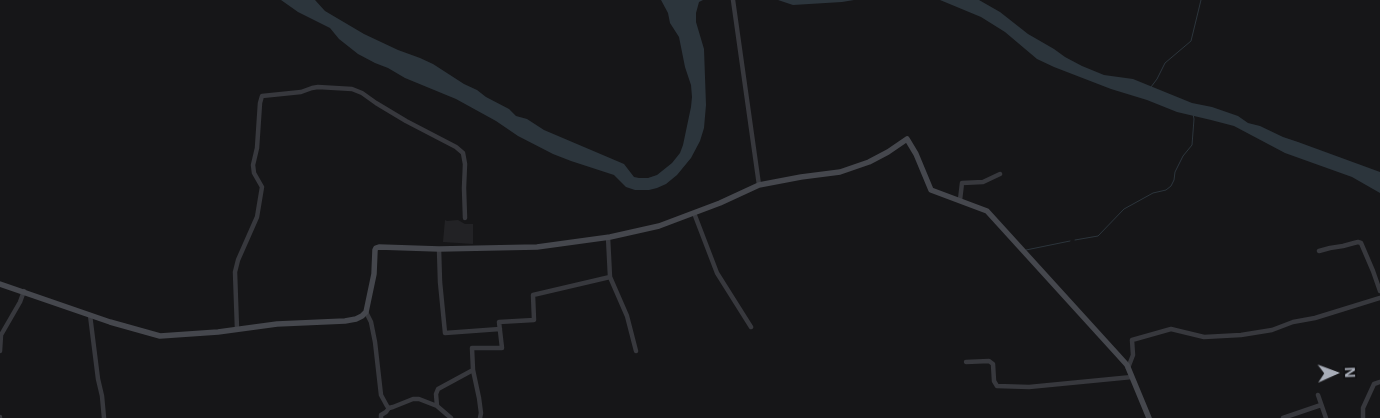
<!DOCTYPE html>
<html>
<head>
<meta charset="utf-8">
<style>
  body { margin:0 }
  #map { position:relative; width:1380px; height:418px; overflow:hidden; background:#161618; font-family:"Noto Sans",sans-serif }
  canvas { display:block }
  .north { position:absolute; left:1310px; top:348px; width:50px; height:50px; -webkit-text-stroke:4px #111113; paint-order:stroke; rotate:88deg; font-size:14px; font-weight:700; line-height:20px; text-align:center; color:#a8adb8 }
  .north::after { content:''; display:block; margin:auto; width:18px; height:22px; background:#a8adb8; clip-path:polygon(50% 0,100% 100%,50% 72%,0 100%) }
</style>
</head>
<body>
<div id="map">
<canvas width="1380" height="418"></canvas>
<div class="north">N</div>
</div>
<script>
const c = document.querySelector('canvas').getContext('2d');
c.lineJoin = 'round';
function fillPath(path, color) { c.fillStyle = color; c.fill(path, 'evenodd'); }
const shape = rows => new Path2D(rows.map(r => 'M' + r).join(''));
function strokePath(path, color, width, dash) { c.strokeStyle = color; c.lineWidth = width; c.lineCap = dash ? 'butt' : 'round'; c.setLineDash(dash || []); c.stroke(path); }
fillPath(shape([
  [445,220,447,221,458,220,465,224,473,224,473,244,443,242]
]), '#222225');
fillPath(shape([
  [281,0,315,0,325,11,364,34,398,50,420,58,433,64,464,84,477,90,486,97,509,109,516,116,527,119,544,130,624,164,634,177,639,178,648,178,657,175,672,163,680,153,683,145,691,107,692,97,691,85,685,67,679,37,670,23,668,13,661,0,703,0,699,2,696,13,696,22,704,49,706,105,704,128,700,141,691,158,677,175,666,184,657,188,649,190,635,190,626,187,614,175,571,161,553,154,518,136,496,121,456,99,405,78,388,68,375,63,358,54,339,39,330,28,298,12],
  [778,0,854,0,842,2,793,5],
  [940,0,979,0,1000,12,1028,34,1054,49,1065,57,1082,66,1104,75,1133,79,1192,103,1212,107,1238,116,1248,123,1260,126,1283,137,1298,142,1380,172,1380,193,1352,177,1285,153,1234,126,1211,120,1177,112,1147,100,1111,89,1054,67,1037,59,1005,32,981,17]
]), '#2c353c');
strokePath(shape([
  [1151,87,1157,79,1165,63,1191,41,1201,0],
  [1075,240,1098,236,1124,209,1153,193,1166,190,1171,186,1174,180,1175,172,1183,156,1192,145,1194,119,1193,114],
  [1026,250,1070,241]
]), '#2c353c', 1);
strokePath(shape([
  [733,0,759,185],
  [960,200,962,183,983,182,1000,174],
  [694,213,717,273,751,327],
  [439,249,440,282,445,333,500,329],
  [1319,251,1330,248,1343,246,1354,243,1358,242,1361,243,1373,271,1380,291],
  [610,277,627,316,636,351],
  [366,312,371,322,375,342,381,395,387,406,389,408,393,407,413,399,419,399,437,406,436,394,438,389,473,370,472,348,502,348,499,322,534,320,533,295,610,277,608,237],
  [90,315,98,379,102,396,104,418],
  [237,329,235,272,238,260,257,217,262,187,254,173,253,165,257,148,260,103,262,96,301,92,312,88,318,87,352,89,362,93,376,103,406,121,456,147,463,153,465,164,464,188,465,218],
  [0,351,1,335,20,302,24,291],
  [966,362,989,361,993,364,994,381,997,386,1029,387,1132,377],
  [1128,368,1133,355,1132,340,1171,329,1204,337,1241,335,1272,330,1293,322,1315,318,1380,298],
  [473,370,479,398,481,413,480,418],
  [1318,395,1326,418],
  [437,406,451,418],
  [0,417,0,418],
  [381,418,381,415,386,412,389,408],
  [1283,418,1321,405],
  [1363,418,1363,408,1374,384,1380,382]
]), '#37383d', 4.5);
strokePath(shape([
  [0,284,110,322,160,336,218,332,277,324,345,321,356,319,362,316,366,312,374,274,375,250,376,248,379,247,439,249,537,247,610,237,659,226,720,203,759,185,801,177,840,172,869,162,888,152,907,139,916,154,931,190,987,211,1118,355,1127,365,1149,418]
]), '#45474d', 5.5);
</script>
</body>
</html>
